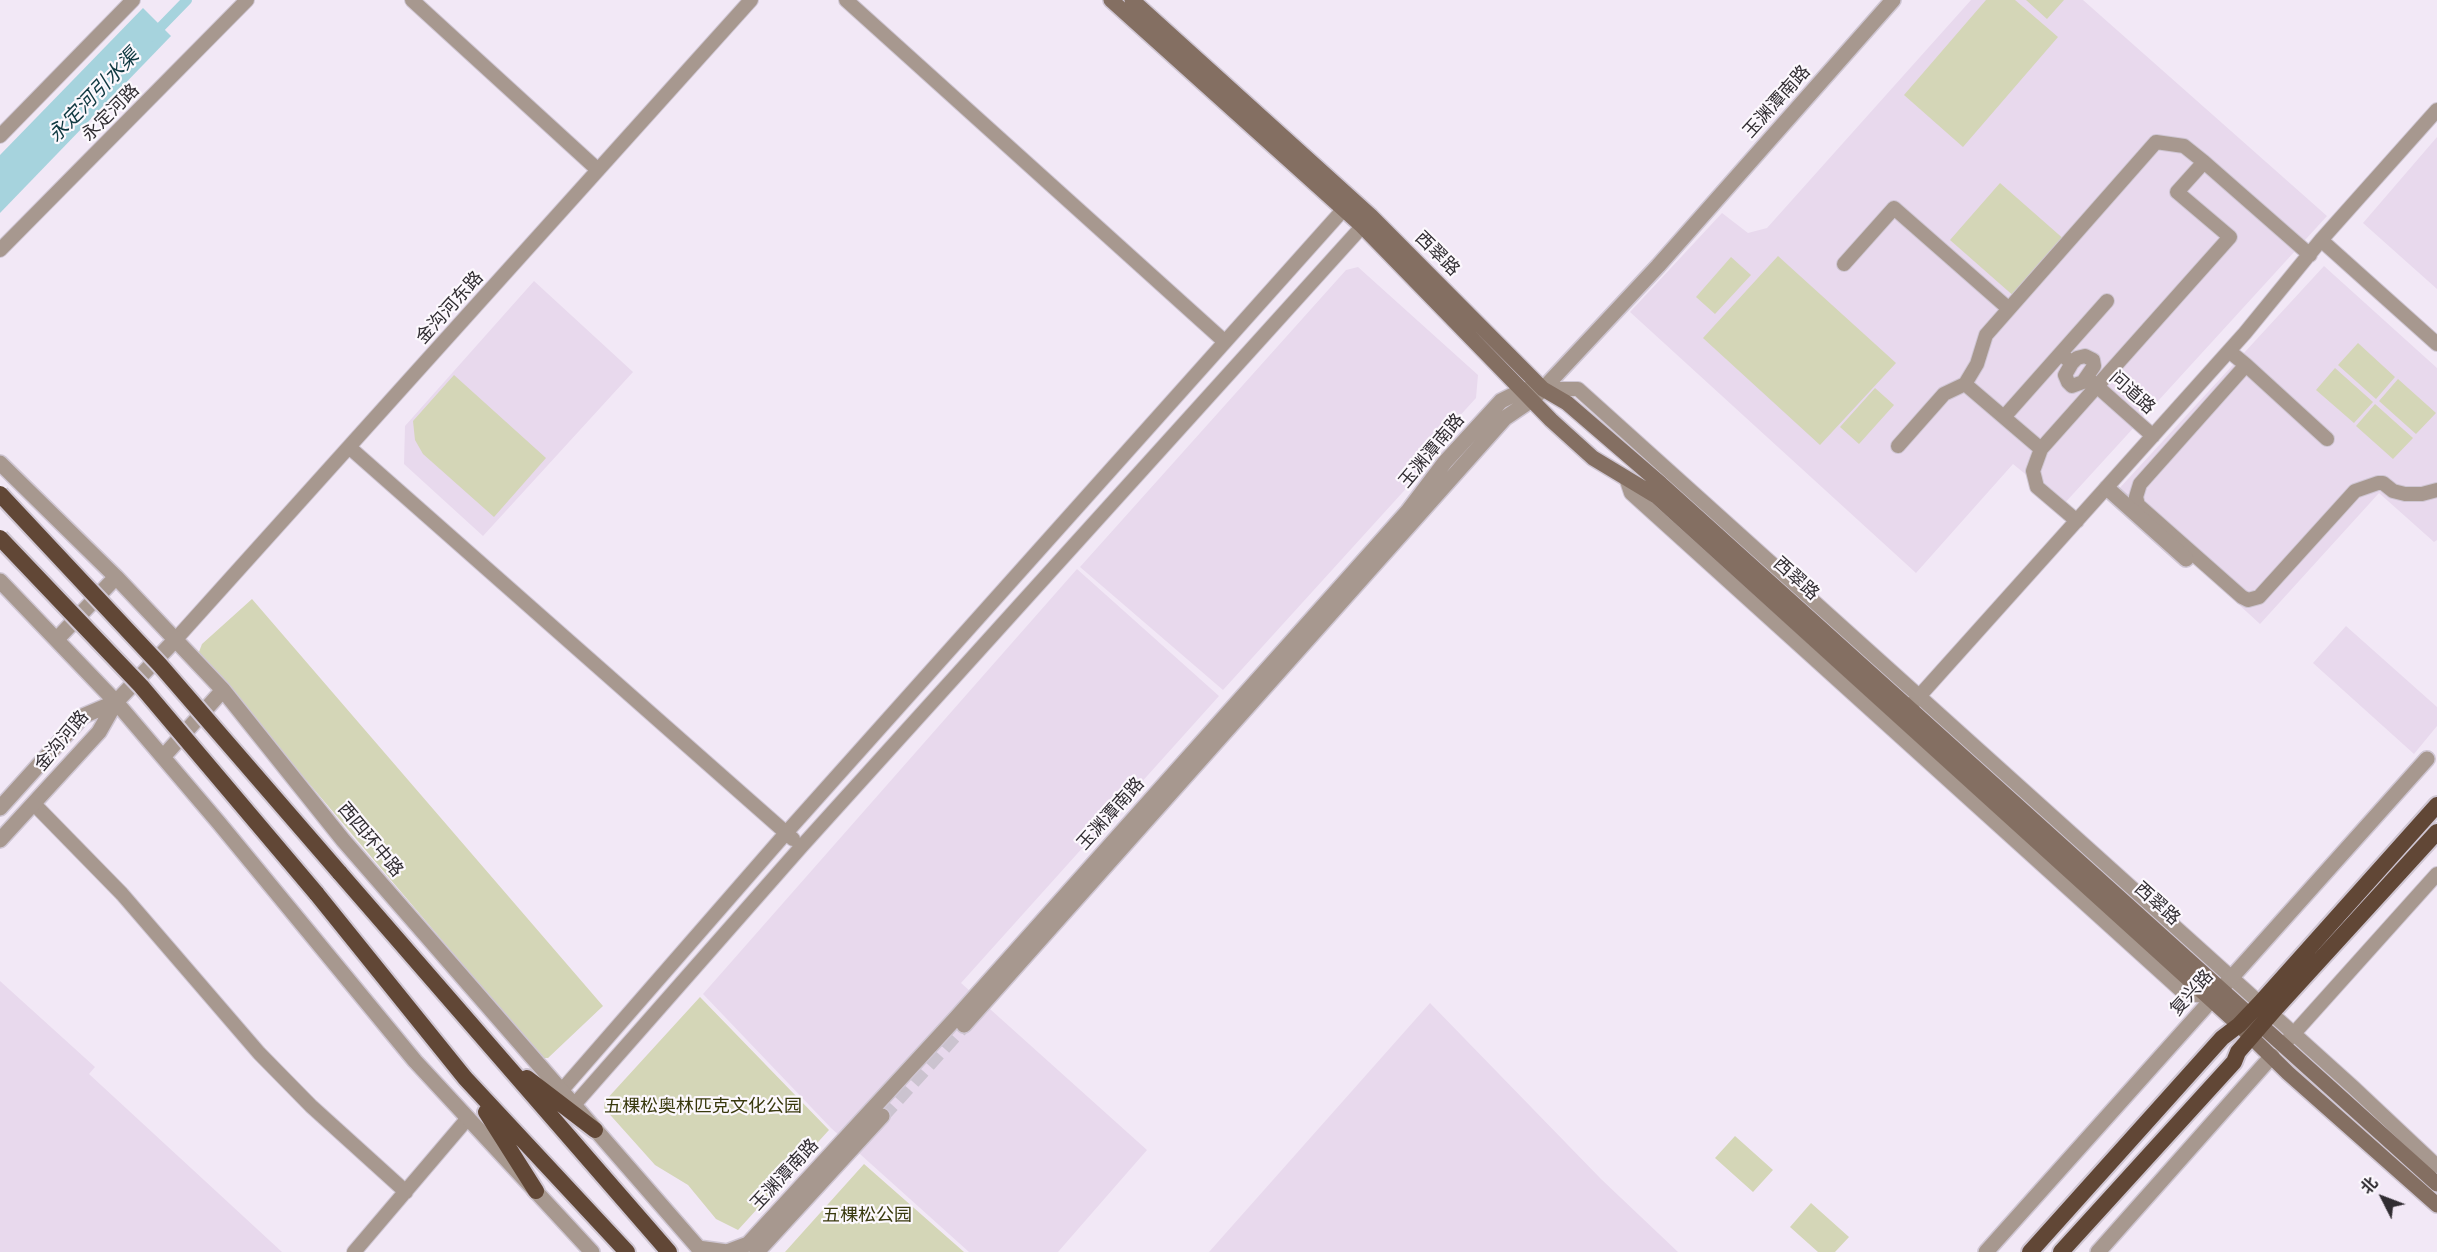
<!DOCTYPE html>
<html>
<head>
<meta charset="utf-8">
<style>
  body { margin:0 }
  #map { position:relative; width:2437px; height:1252px; overflow:hidden; background:#f2e8f6; font-family:"Fira Sans","Noto Sans SC",sans-serif }
  canvas { display:block }
  .north { position:absolute; left:2353px; top:1168px; width:60px; height:60px; -webkit-text-stroke:4px #fcf8fd; paint-order:stroke; rotate:312deg; font-size:16px; font-weight:700; line-height:24px; text-align:center; color:#312d32 }
  .north::after { content:''; display:block; margin:auto; width:21px; height:27px; background:#312d32; clip-path:polygon(50% 0,100% 100%,50% 72%,0 100%) }
</style>
</head>
<body>
<div id="map">
<canvas width="2437" height="1252"></canvas>
<div class="north">北</div>
</div>
<script>
const c = document.querySelector('canvas').getContext('2d');
c.lineJoin = 'round';
function fillPath(path, color) { c.fillStyle = color; c.fill(path, 'evenodd'); }
const shape = rows => new Path2D(rows.map(r => 'M' + r).join(''));
function strokePath(path, color, width, dash) { c.strokeStyle = color; c.lineWidth = width; c.lineCap = dash ? 'butt' : 'round'; c.setLineDash(dash || []); c.stroke(path); }
function write(font, color, halo, rows, align = 'center') {
  c.font = font + ' "Fira Sans","Noto Sans SC",sans-serif'; c.lineWidth = 4.5; c.setLineDash([]); c.textBaseline = 'middle'; c.strokeStyle = halo; c.fillStyle = color; for (const [text, x, y, turn = 0] of rows) {
    c.save(); c.translate(x, y); c.rotate((+turn || 0) * Math.PI / 180); c.textAlign = isNaN(turn) ? turn : align; if (halo) c.strokeText(text, 0, 0); c.fillText(text, 0, 0); c.restore();
  }
}
fillPath(shape([
  [1971,0,2083,0,2327,216,2063,505,2013,464,1916,573,1630,312,1722,213,1748,233,1767,228],
  [2437,137,2437,289,2363,223],
  [2324,266,2437,368,2437,540,2434,542,2379,493,2260,624,2116,492],
  [1358,267,1478,375,1476,398,1424,455,1412,482,1223,690,1080,567,1346,270],
  [534,281,633,372,483,536,404,464,405,426],
  [1077,569,1219,696,961,983,1147,1150,1058,1252,969,1252,831,1128,703,994],
  [2346,626,2437,707,2437,726,2414,754,2313,663],
  [0,981,95,1067,89,1074,282,1252,0,1252],
  [1430,1003,1601,1179,1678,1252,1209,1252]
]), '#e8d9ed');
fillPath(shape([
  [1986,0,2015,0,2058,37,1963,147,1904,95],
  [2026,0,2064,0,2047,19],
  [2000,183,2066,241,2016,298,1950,240],
  [1778,256,1896,363,1820,445,1703,338],
  [1731,257,1751,275,1715,314,1696,297],
  [2358,343,2395,377,2376,399,2338,365],
  [2335,368,2373,402,2354,423,2316,390],
  [454,375,546,458,494,517,423,454,415,440,413,421],
  [2398,379,2436,413,2416,434,2379,401],
  [1875,388,1894,405,1859,444,1840,427],
  [2375,404,2413,438,2393,459,2356,426],
  [252,599,603,1006,548,1058,542,1058,295,767,197,657,202,644],
  [700,997,829,1130,738,1230,716,1219,688,1185,655,1165,604,1108,605,1101],
  [1735,1136,1773,1170,1753,1192,1715,1158],
  [864,1164,964,1252,785,1252],
  [1811,1203,1849,1237,1835,1252,1818,1252,1790,1227]
]), '#d4d6b7');
fillPath(shape([
  [143,8,171,36,0,213,0,155]
]), '#a6d3dd');
strokePath(shape([
  [151,37,187,0]
]), '#a6d3dd', 10);
strokePath(shape([
  [882,1116,964,1025]
]), '#cbc3cf', 15, [15, 8]);
const minor = shape([
  [412,0,598,170],
  [846,0,1224,341],
  [0,136,133,0],
  [2204,162,2310,255],
  [2321,240,2437,344],
  [0,250,247,0],
  [1844,264,1894,208,2009,309],
  [2229,351,2246,365,2140,484,2136,497,2138,505,2242,597,2248,600,2259,597,2355,491,2378,483,2383,483,2393,491,2405,494,2422,494,2437,490],
  [2061,354,2072,363,2065,375,2068,382,2072,386,2083,382,2094,366,2093,360,2085,356,2077,358,2072,363],
  [2246,365,2327,439],
  [2091,381,2153,436],
  [1543,389,1578,389,2353,1087,2437,1166],
  [2004,417,2107,301],
  [1898,446,1944,394,1965,384,1977,364,1986,335,2156,142,2184,146,2204,162,2177,192,2230,237,2041,449,1965,384],
  [349,447,793,839],
  [2041,449,2033,471,2037,487,2077,521],
  [1626,478,1631,493,2185,994,2207,996],
  [176,639,751,0],
  [1914,702,2245,333,2321,240,2437,110],
  [34,804,122,894,259,1053,311,1106,406,1192],
  [2288,1040,2437,874],
  [562,1090,786,833,1351,201],
  [574,1105,801,847,1368,220],
  [354,1252,468,1118]
]);
const tertiary = shape([
  [0,463,116,577,223,690,343,840,702,1252],
  [2107,488,2186,559],
  [0,581,116,702,219,823,415,1061,592,1252],
  [57,639,116,577],
  [163,757,223,690],
  [0,808,83,716,116,702],
  [0,840,99,732,116,702,176,639],
  [964,1025,1505,418,1533,399,1543,389,1658,266,1893,0],
  [698,1248,727,1252,748,1244,956,1018,1408,511,1445,462,1501,401,1523,390,1534,389],
  [757,1252,882,1116],
  [1986,1252,2427,759],
  [2098,1252,2272,1056]
]);
const secondary = shape([
  [1111,0,1362,226,1551,420,1593,458,1656,496,2239,1025,2288,1073,2437,1205],
  [1132,0,1371,216,1543,389,1567,403,1661,484,2437,1184]
]);
const trunk = shape([
  [339,872,669,1252],
  [316,893,465,1078,627,1252],
  [527,1078,595,1130],
  [486,1112,536,1191],
  [2030,1252,2222,1038,2239,1025,2260,1003,2437,805],
  [2061,1252,2234,1062,2238,1052,2277,1007,2437,832]
]);
strokePath(minor, '#cfc6d3', 16);
strokePath(tertiary, '#cfc6d3', 18);
strokePath(secondary, '#cfc6d3', 18);
strokePath(trunk, '#cfc6d3', 20);
strokePath(minor, '#a7988f', 14);
strokePath(tertiary, '#a7988f', 15);
strokePath(secondary, '#846f62', 15);
strokePath(trunk, '#614736', 16);
const trunkBridge = shape([
  [0,494,160,665,339,872],
  [0,538,141,686,316,893]
]);
strokePath(trunkBridge, '#cfc6d3', 20, []);
strokePath(trunkBridge, '#614736', 16);
write('18px', '#312d32', '#fcf8fd', [
  ["玉渊潭南路",1777,102,-48],
  ["永定河路",111,113,-45],
  ["西翠路",1437,254,45],
  ["金沟河东路",450,308,-48],
  ["问道路",2132,393,42],
  ["玉渊潭南路",1432,451,-50],
  ["西翠路",1796,579,42],
  ["金沟河路",62,741,-50],
  ["玉渊潭南路",1111,814,-48],
  ["西四环中路",370,840,50],
  ["西翠路",2157,904,42],
  ["复兴路",2192,993,-48],
  ["玉渊潭南路",785,1175,-47]
]);
write('18px', '#38390d', '#fcf8fd', [
  ["五棵松奥林匹克文化公园",703,1107],
  ["五棵松公园",867,1216]
]);
write('italic 20px', '#0e3840', '#fcf8fd', [
  ["永定河引水渠",94,96,-46]
]);
</script>
</body>
</html>
